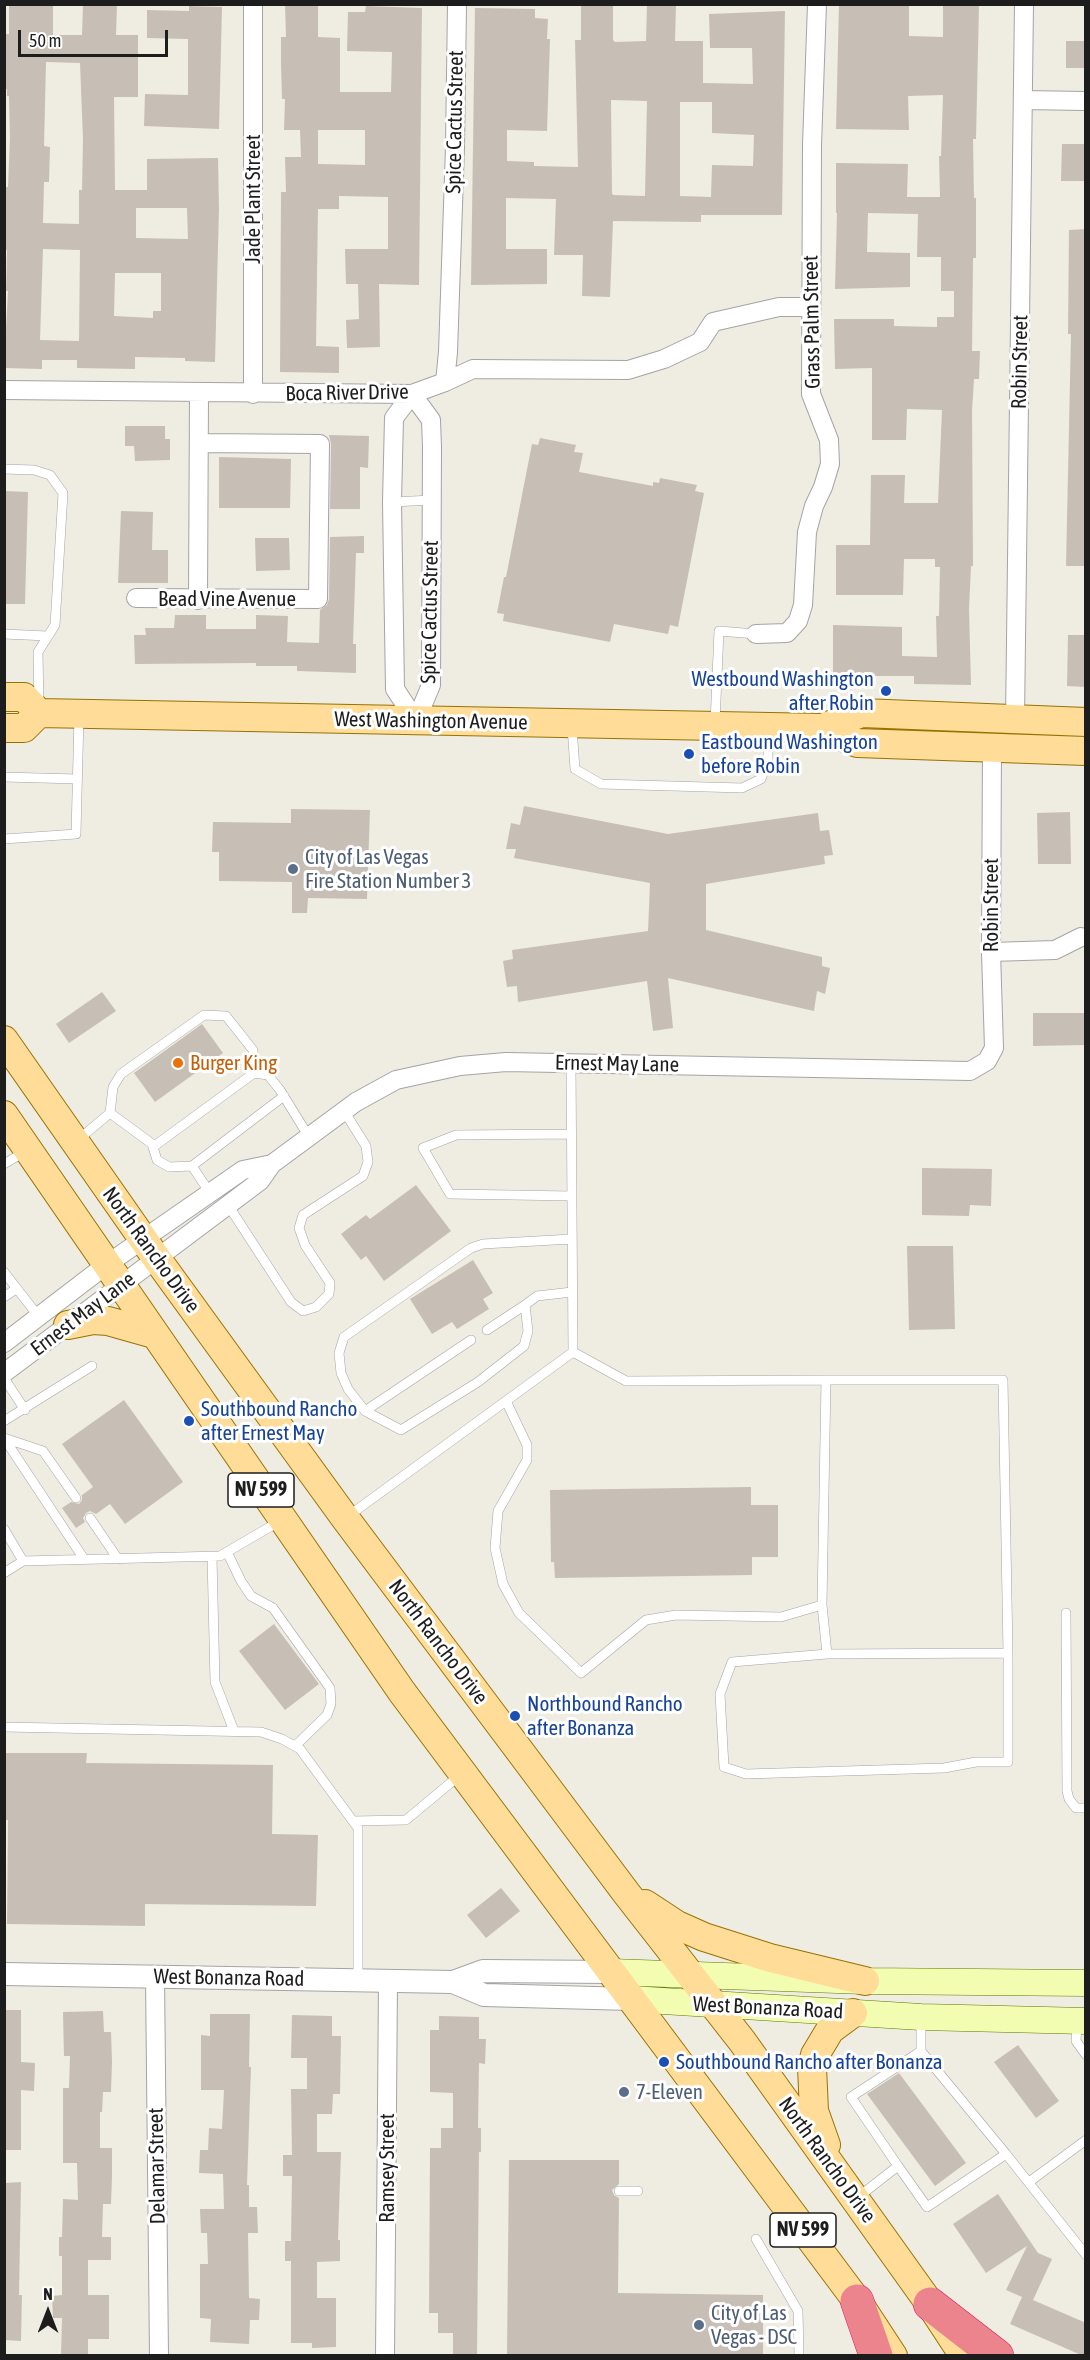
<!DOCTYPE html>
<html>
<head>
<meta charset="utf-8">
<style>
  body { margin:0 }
  #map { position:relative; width:1090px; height:2360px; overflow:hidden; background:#efece2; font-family:"Asap Condensed",sans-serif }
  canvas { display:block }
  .frame { position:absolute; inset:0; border:6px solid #1d1d1d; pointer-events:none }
  .north { position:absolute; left:18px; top:2282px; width:60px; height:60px; -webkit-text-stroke:4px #fff; paint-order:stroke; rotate:0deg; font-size:16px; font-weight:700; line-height:24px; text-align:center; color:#1d1d1d }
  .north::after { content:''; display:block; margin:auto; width:21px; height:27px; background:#1d1d1d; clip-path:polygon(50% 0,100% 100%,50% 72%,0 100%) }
  .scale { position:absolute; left:18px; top:30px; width:150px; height:27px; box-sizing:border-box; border:3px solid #1d1d1d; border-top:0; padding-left:8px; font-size:18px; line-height:21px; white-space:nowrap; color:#1d1d1d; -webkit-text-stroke:4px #fff; paint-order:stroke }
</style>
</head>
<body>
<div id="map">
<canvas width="1090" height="2360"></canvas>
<div class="frame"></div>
<div class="north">N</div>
<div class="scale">50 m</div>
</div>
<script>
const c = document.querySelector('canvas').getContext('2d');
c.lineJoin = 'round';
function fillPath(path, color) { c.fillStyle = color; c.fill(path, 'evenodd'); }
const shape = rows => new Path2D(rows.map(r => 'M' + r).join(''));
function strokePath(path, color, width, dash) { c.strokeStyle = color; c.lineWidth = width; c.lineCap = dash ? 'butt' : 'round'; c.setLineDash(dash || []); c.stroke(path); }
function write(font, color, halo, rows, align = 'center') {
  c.font = font + ' "Asap Condensed",sans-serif'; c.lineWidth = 6; c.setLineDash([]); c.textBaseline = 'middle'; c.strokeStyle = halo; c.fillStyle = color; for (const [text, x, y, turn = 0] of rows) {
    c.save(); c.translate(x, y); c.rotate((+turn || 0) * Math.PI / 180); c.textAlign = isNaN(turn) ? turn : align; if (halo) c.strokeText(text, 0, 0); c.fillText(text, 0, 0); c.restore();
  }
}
fillPath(shape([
  [9,4,53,4,53,35,82,35,83,4,117,4,116,35,138,35,138,97,114,97,115,190,147,190,147,159,218,158,219,208,215,362,185,361,185,358,135,357,135,369,77,368,77,360,42,360,42,369,4,368,8,291,6,291,7,250,4,250,4,187,8,187,10,138,9,96,7,96,7,89,4,89,4,34,9,34],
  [46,62,80,63,83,139,82,190,79,190,79,224,43,223,44,182,49,182,50,147,44,146],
  [136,208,187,208,188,239,136,238],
  [43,249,80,250,79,341,40,340],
  [115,273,161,273,161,311,153,311,153,318,114,316],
  [285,4,318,4,318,37,340,38,340,92,391,92,392,52,347,51,348,12,365,12,366,6,422,8,419,285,379,284,380,347,347,348,346,320,359,319,358,284,346,284,345,249,388,249,388,197,339,196,339,209,318,209,316,346,339,347,339,373,280,372,281,192,286,192,285,157,301,157,300,130,284,130,285,99,282,99,281,64,281,37,286,37],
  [318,130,365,130,365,165,318,164],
  [581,4,613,4,613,40,615,42,646,41,647,4,676,4,675,41,703,41,703,83,753,84,752,48,710,48,709,14,785,11,782,215,701,215,701,222,613,221,610,297,582,296,583,255,554,255,556,199,506,198,506,249,547,249,547,284,471,285,475,8,535,9,535,18,548,19,547,39,550,39,547,131,507,130,507,161,534,162,534,166,578,167,575,40,581,40],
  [611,100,647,101,645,196,613,195,612,193],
  [680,102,712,102,712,133,754,135,753,166,712,165,711,197,680,196],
  [839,4,909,5,909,36,943,37,943,4,979,4,976,139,973,139,974,198,976,198,976,258,973,258,972,351,980,351,979,379,974,379,972,411,973,566,971,566,969,609,971,685,914,684,914,676,833,676,833,625,902,627,902,656,937,657,936,616,939,616,940,567,935,567,935,559,904,559,903,595,836,595,836,545,870,545,871,475,905,475,904,503,938,503,942,410,907,409,906,440,872,440,872,368,835,369,834,319,894,319,894,326,937,327,937,317,954,317,954,291,941,291,941,257,917,257,918,214,868,213,867,252,910,253,910,287,835,289,837,213,836,213,836,163,908,164,907,197,940,197,939,156,941,156,943,95,908,96,909,130,836,129],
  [189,6,222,7,219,129,144,126,145,94,188,95,188,39,147,38,147,10,189,11],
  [1066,41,1086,41,1086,68,1066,68],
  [1062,144,1086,144,1086,181,1061,181],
  [1086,229,1086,566,1066,566,1071,334,1068,334,1069,230],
  [125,426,165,426,165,439,170,439,170,460,135,461,134,446,125,446],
  [329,435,369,436,368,468,360,467,360,509,330,509,331,444],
  [540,438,576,445,574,452,583,453,579,472,653,486,653,482,659,483,660,478,697,485,695,491,704,493,678,627,670,625,668,634,614,624,610,642,503,621,504,614,497,613,504,577,506,577,532,444,538,445],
  [219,457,291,459,290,508,219,508],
  [4,491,28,492,25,604,4,604],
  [121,511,153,512,152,550,168,550,168,583,118,583],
  [364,536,364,553,356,553,353,644,356,644,356,673,297,671,297,666,256,666,256,663,135,664,134,635,146,635,145,628,174,628,175,615,206,615,206,629,256,629,256,615,288,616,287,642,319,643,320,610,327,605,329,599,330,537],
  [255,538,289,538,290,570,256,571],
  [1068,635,1086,635,1086,687,1067,686],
  [524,806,668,834,818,813,820,831,829,830,833,855,824,856,825,864,706,884,706,930,822,957,822,966,830,968,825,994,817,991,814,1011,668,978,673,1028,653,1031,647,981,518,1002,517,986,507,987,503,961,513,959,512,950,648,931,650,883,514,858,516,849,506,849,511,823,520,825],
  [291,809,370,810,367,899,308,898,307,913,292,913,292,882,219,881,219,852,212,852,213,822,291,823],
  [1070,812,1071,864,1038,864,1037,813],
  [102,992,116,1011,69,1043,56,1024],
  [1033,1013,1084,1013,1084,1045,1033,1046],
  [202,1024,223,1053,155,1102,134,1073],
  [922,1168,992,1169,991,1206,970,1205,969,1216,922,1215],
  [416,1185,451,1231,384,1281,366,1256,361,1260,341,1234,366,1215,370,1219],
  [907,1246,953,1246,955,1329,909,1330],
  [473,1260,493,1293,483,1299,489,1309,457,1329,452,1322,432,1334,410,1299],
  [124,1400,183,1482,125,1524,110,1504,96,1514,90,1511,86,1513,83,1518,85,1522,76,1528,62,1508,71,1502,79,1504,82,1500,82,1495,93,1487,62,1444],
  [751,1487,751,1505,778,1505,778,1557,752,1557,752,1575,555,1578,554,1562,551,1562,550,1490],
  [274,1624,319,1684,285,1710,239,1651],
  [4,1753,87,1753,86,1763,273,1765,272,1834,318,1835,316,1906,145,1904,145,1926,7,1924,8,1820,4,1820],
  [501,1888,520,1911,486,1938,467,1915],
  [4,2010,21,2010,21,2062,35,2063,34,2091,21,2090,21,2150,4,2150],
  [103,2011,104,2032,111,2032,112,2062,111,2092,103,2092,102,2112,100,2112,100,2148,112,2148,112,2177,111,2204,103,2204,102,2237,111,2237,111,2260,88,2260,88,2295,109,2295,109,2339,88,2339,88,2355,61,2355,62,2318,53,2318,52,2296,62,2295,62,2256,59,2256,59,2237,62,2237,63,2199,78,2200,77,2163,63,2163,63,2088,69,2088,70,2056,64,2056,63,2012],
  [210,2014,250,2014,249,2067,251,2067,247,2185,249,2185,249,2207,257,2207,258,2233,248,2233,249,2298,260,2299,259,2320,250,2320,249,2344,210,2342,211,2319,200,2318,200,2264,208,2264,207,2233,201,2233,200,2209,224,2209,223,2174,199,2173,200,2150,208,2150,209,2128,222,2129,224,2090,201,2090,201,2035,210,2036],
  [292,2015,332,2016,332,2036,341,2036,340,2094,333,2094,332,2114,317,2114,317,2152,341,2152,338,2240,340,2240,340,2261,317,2262,317,2298,336,2298,336,2347,312,2348,312,2343,291,2343,291,2261,285,2261,285,2241,291,2241,292,2176,283,2176,283,2155,292,2155,291,2089,307,2089,307,2058,291,2058],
  [439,2016,479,2017,479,2039,486,2039,485,2064,479,2063,478,2128,481,2128,481,2152,479,2152,477,2355,453,2355,453,2333,438,2333,438,2313,429,2313,430,2148,441,2148,441,2128,453,2128,453,2093,430,2092,430,2030,439,2030],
  [1018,2045,1059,2101,1036,2118,994,2062],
  [899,2073,966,2163,935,2186,867,2094],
  [509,2160,619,2160,619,2184,612,2190,614,2195,619,2198,618,2293,763,2295,763,2355,507,2355],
  [21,2182,19,2295,22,2295,21,2341,4,2340,4,2183],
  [998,2194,1038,2253,1052,2259,1033,2300,1086,2323,1086,2355,1081,2355,1010,2324,1022,2297,1006,2290,1027,2246,986,2273,953,2224]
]), '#c7bfb5');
const service = shape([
  [4,469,34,470,50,475,63,493,55,625,38,652,39,705],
  [392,502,432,500],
  [4,634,47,636],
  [715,723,719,631,756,634],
  [572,727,575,769,601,784,742,788,761,779,768,759,768,729],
  [4,777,77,779],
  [4,839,76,834,79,716],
  [571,1063,573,1352],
  [110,1113,155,1146],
  [571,1134,456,1135,423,1148,450,1194,572,1196],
  [79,1139,110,1113,113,1087,121,1074,204,1015,226,1016,253,1050,254,1073],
  [4,1164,26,1151],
  [192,1166,284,1096],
  [210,1193,192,1166,169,1167,157,1160,153,1147,254,1073,268,1075,280,1090,309,1137],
  [228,1205,291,1302,303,1311,316,1307,329,1294,330,1283,305,1245,299,1228,303,1215,363,1176,368,1162,366,1146,344,1111],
  [572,1239,483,1244,471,1248,344,1337,339,1353,341,1373,348,1389,365,1411,401,1430,478,1382,524,1346,528,1331,525,1305,537,1296,572,1292],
  [4,1272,39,1317],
  [4,1297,16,1289],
  [487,1330,525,1305],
  [4,1378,25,1410],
  [506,1401,527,1445,527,1460,498,1511,495,1548,503,1584,519,1613,581,1673,646,1620,676,1615,781,1617,822,1605,826,1380,626,1381,573,1352],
  [365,1411,471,1340],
  [4,1421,92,1366],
  [4,1438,84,1559],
  [4,1438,43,1451,76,1498],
  [347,1517,573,1352],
  [90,1518,118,1559],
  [4,1529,23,1561],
  [227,1552,241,1581,251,1596,273,1608,330,1688,331,1704,327,1715,295,1746],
  [212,1557,215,1682,234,1731],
  [4,1573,23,1561,220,1556,280,1521],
  [822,1605,827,1654,1008,1653,1003,1380,826,1380],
  [1066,1613,1067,1791,1069,1799,1076,1808,1086,1808],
  [827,1654,732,1662,720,1694,724,1767,746,1774,944,1768,976,1762,1008,1762,1008,1653],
  [4,1727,261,1732,282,1739,300,1749,358,1828,358,1980],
  [353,1821,406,1820,460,1775],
  [1077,2023,1076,2041,1086,2055],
  [1006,2154,1086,2255],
  [898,2166,851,2097,921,2051],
  [1029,2182,1086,2140],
  [619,2191,638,2191],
  [857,2198,898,2166,927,2207,1006,2154,921,2051,921,2020],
  [756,2239,798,2311,799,2356]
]);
const minor = shape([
  [1023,100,1086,101],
  [445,382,448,352,455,147,457,4],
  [4,390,412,394,445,382,473,369,628,370,664,359,700,342,713,322,779,307,811,307],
  [253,394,253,4],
  [412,394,431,420,432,447,431,685,416,721,395,689,392,502,394,418,412,394],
  [136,598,318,599,320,444,199,443],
  [198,600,199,393],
  [756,634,787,633,798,621,803,605,807,532,814,506,823,487,830,464,829,440,811,394,812,145,817,4],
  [1015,719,1024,4],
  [991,952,1055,950,1081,937],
  [4,1343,106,1265,243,1170,272,1164],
  [4,1373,260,1181,272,1164,356,1102,396,1080,460,1066,506,1062,970,1071,987,1061,994,1048,991,952,992,748],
  [155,1977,159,2356],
  [385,2356,388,1981]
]);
const tertiary = shape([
  [4,1974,453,1982,483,1971,611,1972],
  [453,1982,484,1995,631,1999]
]);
const secondary = shape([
  [611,1972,865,1981,1086,1983],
  [631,1999,921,2017,1086,2021]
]);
const primary = shape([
  [4,697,24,697,39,713,822,728,862,713,1086,722],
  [4,728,24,728,39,713],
  [822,728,857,743,1086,751],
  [4,1040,157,1259,345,1518,627,1894,742,2041,930,2304,964,2356],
  [4,1115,402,1692,857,2301,893,2356],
  [68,1325,93,1320,108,1321,154,1334],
  [645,1904,677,1925,704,1937,770,1958,865,1981],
  [826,2145,814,2111,812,2067,815,2055,830,2030,853,2013]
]);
const motorway = shape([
  [857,2301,876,2356],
  [930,2304,997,2356]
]);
strokePath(service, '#a4a4a4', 10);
strokePath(minor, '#a4a4a4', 20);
strokePath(tertiary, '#a4a4a4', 24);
strokePath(secondary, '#5f7800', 27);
strokePath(primary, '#967300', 30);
strokePath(motorway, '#e2194a', 34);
strokePath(service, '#fff', 9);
strokePath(minor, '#fff', 18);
strokePath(tertiary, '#fff', 22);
strokePath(secondary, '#f2fdb2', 26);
strokePath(primary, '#ffdc97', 28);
strokePath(motorway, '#eb848d', 33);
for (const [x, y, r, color] of [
  [886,691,6,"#1a4fb4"],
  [689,754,6,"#1a4fb4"],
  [293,869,6,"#5c6f8a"],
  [178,1063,6,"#e8710a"],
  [189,1421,6,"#1a4fb4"],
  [515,1716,6,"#1a4fb4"],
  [664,2062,6,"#1a4fb4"],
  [624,2092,6,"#5c6f8a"],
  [699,2325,6,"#5c6f8a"]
]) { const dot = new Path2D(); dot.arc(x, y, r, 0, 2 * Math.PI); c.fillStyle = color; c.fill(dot); strokePath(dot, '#fff', 2); }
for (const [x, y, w] of [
  [261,1490,66],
  [803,2230,66]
]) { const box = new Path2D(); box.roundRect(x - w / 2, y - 17, w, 34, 4.5); c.fillStyle = '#fff'; c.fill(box); strokePath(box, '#1d1d1d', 1.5); }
write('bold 20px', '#1d1d1d', null, [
  ["NV 599",261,1490],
  ["NV 599",803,2230]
]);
write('21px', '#1d1d1d', '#fff', [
  ["Spice Cactus Street",455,122,-89],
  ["Jade Plant Street",253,199,-90],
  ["Grass Palm Street",812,322,-91],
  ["Robin Street",1020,362,-89],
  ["Boca River Drive",347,393,-1],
  ["Bead Vine Avenue",227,599],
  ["Spice Cactus Street",430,612,-89],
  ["West Washington Avenue",431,721,1],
  ["Robin Street",991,905,-90],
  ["Ernest May Lane",617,1064,1],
  ["North Rancho Drive",151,1250,54],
  ["Ernest May Lane",83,1314,-37],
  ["North Rancho Drive",438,1642,53],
  ["West Bonanza Road",229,1978,1],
  ["West Bonanza Road",768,2008,3],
  ["North Rancho Drive",827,2160,54],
  ["Delamar Street",157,2166,-91],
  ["Ramsey Street",387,2168,-90]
]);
write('21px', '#164399', '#fff', [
  ["Westbound Washington",874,679,"right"],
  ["after Robin",874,703,"right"],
  ["Eastbound Washington",701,742],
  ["before Robin",701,766],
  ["Southbound Rancho",201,1409],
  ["after Ernest May",201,1433],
  ["Northbound Rancho",527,1704],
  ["after Bonanza",527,1728],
  ["Southbound Rancho after Bonanza",676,2062]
], 'left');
write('21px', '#4e5e75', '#fff', [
  ["City of Las Vegas",305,857],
  ["Fire Station Number 3",305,881],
  ["7-Eleven",636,2092],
  ["City of Las",711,2313],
  ["Vegas - DSC",711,2337]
], 'left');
write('21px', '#c56008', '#fff', [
  ["Burger King",190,1063]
], 'left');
</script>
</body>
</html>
